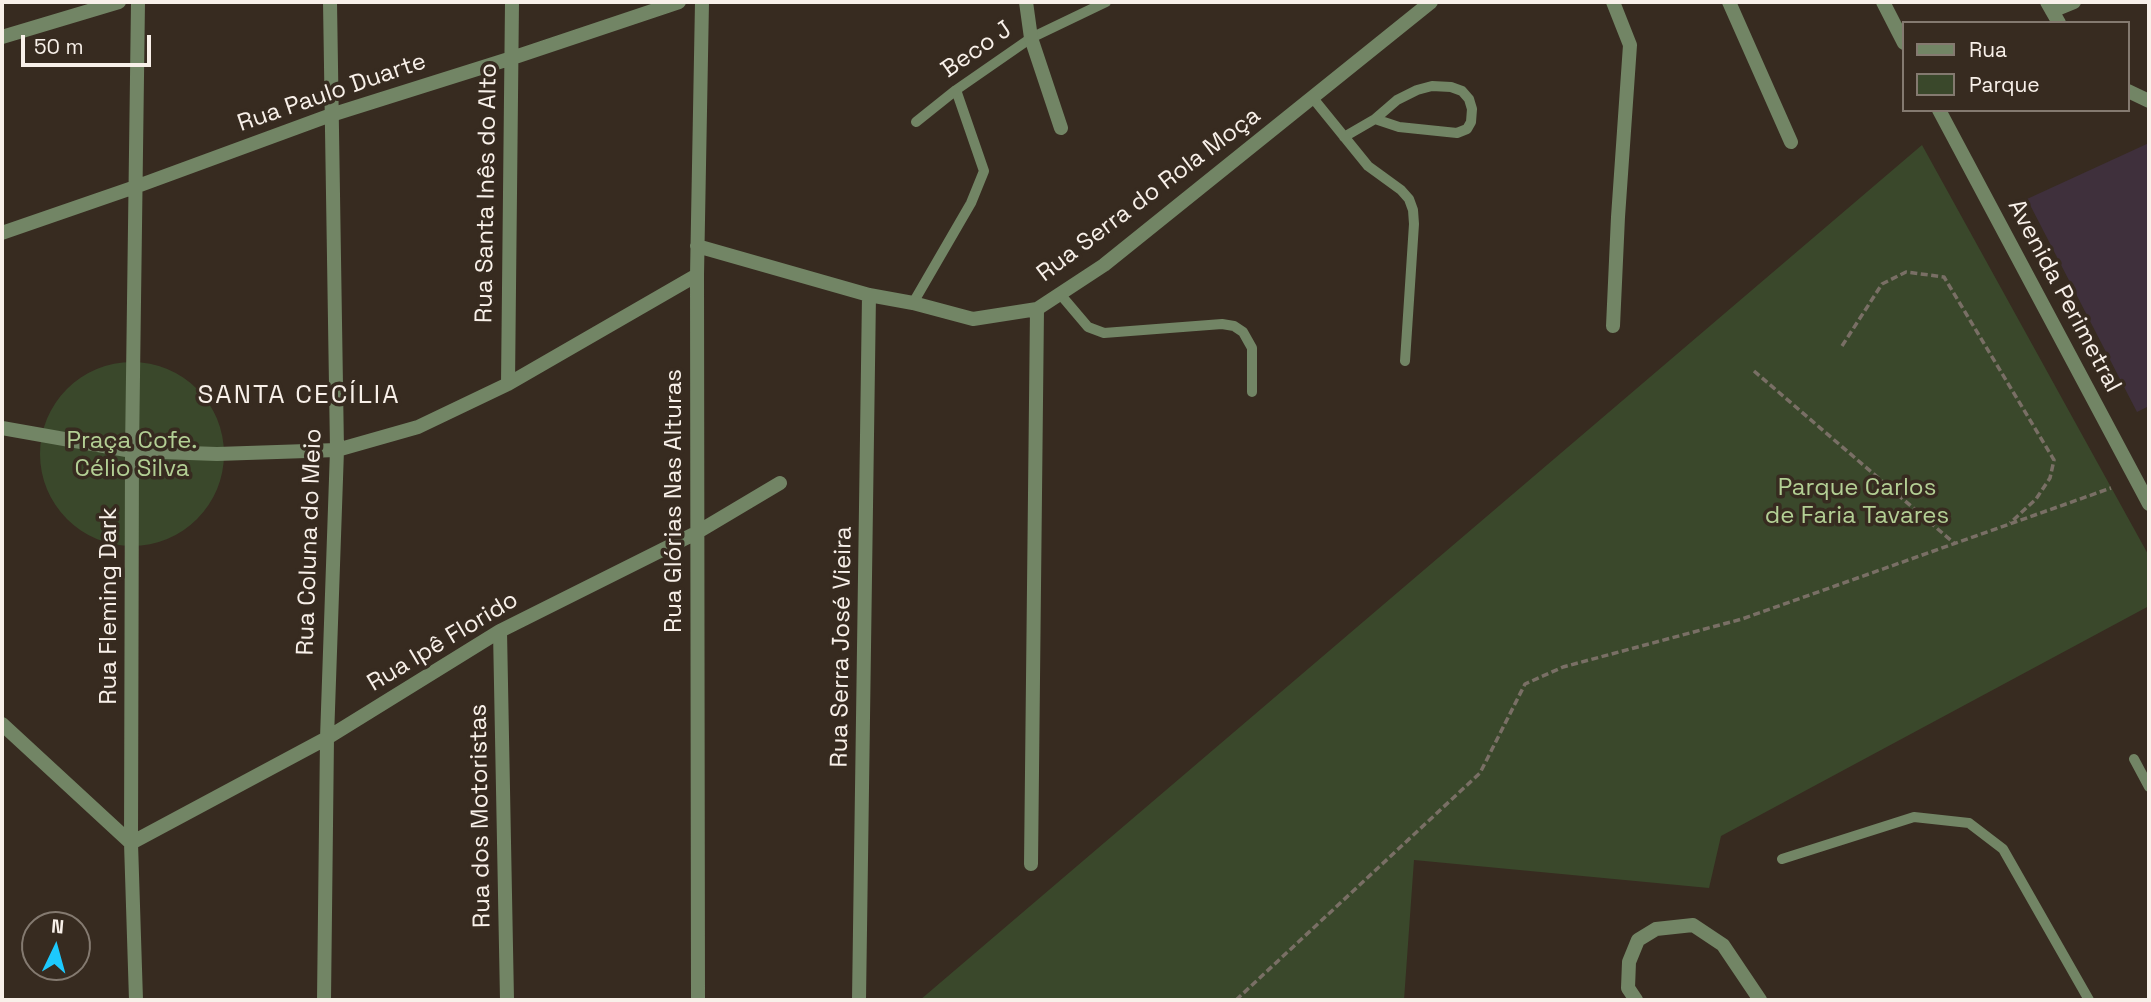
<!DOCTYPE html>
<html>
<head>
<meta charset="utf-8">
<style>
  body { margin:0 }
  #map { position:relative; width:2151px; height:1002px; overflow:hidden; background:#372b20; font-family:"Space Grotesk",sans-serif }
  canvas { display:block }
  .frame { position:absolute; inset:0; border:4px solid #f8f0e9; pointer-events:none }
  .legend { position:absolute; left:1902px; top:21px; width:228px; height:91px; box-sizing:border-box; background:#372b20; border:2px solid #847a70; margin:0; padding:9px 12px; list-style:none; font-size:21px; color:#f8f0e9 }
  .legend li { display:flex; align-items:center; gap:14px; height:35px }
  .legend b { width:35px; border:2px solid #847a70 }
  .north { position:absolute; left:21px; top:911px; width:70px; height:70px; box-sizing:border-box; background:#372b20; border:2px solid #847a70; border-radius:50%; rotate:5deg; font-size:19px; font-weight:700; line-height:28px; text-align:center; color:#f8f0e9 }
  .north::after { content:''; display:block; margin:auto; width:24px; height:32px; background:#1dc9fd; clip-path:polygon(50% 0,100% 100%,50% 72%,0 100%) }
  .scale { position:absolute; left:21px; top:35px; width:130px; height:32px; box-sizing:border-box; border:4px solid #f8f0e9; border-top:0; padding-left:9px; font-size:21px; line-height:24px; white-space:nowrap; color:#f8f0e9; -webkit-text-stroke:5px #372b20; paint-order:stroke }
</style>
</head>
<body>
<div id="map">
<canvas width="2151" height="1002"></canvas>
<div class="frame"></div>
<ul class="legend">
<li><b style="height:9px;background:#728565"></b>Rua</li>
<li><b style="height:19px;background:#3a482b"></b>Parque</li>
</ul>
<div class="north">N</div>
<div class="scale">50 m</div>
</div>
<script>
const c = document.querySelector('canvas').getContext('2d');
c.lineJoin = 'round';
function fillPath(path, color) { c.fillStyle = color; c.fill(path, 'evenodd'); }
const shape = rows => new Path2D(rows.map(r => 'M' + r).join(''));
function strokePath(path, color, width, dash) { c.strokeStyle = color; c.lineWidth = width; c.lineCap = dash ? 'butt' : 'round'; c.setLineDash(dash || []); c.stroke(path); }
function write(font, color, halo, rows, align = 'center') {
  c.font = font + ' "Space Grotesk",sans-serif'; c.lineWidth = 7; c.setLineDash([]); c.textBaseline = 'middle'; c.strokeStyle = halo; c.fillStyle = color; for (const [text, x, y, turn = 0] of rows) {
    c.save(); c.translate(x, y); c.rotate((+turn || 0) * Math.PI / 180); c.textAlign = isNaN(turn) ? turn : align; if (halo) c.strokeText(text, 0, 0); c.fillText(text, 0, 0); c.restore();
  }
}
fillPath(shape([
  [2149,143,2149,406,2137,412,2027,199]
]), '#3f303c');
fillPath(shape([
  [1922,145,2149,556,2149,606,1721,836,1709,888,1414,860,1404,1000,920,1000],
  '40 454a92 92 0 1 1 184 0a92 92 0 1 1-184 0Z'
]), '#3a482b');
strokePath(shape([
  [1842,346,1882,284,1906,272,1944,277,2054,460,2050,478,2036,499,2010,523],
  [1754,371,1954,543],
  [1236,1000,1480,773,1525,684,1563,667,1742,619,2111,488]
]), '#796f65', 3.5, [7, 3.5]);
strokePath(shape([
  [1312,97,1368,166,1401,190,1409,199,1413,210,1414,224,1405,361],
  [916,122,956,90,1031,38,1106,2],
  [1344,137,1375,119,1397,100,1417,90,1432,86,1451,87,1462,91,1469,99,1472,109,1471,122,1467,129,1457,133,1399,127,1375,119],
  [1060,294,1088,327,1104,333,1222,324,1234,326,1243,332,1252,348,1252,392],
  [913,303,971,203,984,171,956,90],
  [2134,759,2149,787],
  [1782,859,1914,817,1969,823,2003,849,2089,1000]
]), '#728565', 10);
strokePath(shape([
  [1026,2,1031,38,1061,128],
  [1613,2,1630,45,1618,217,1613,326],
  [1729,2,1791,142],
  [1883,2,1904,43],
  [2047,2,2059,23],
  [2052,11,2074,2],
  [2,37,119,2],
  [2128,91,2149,101],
  [1939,110,2149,504],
  [2,233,135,187,331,115,512,58,679,2],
  [697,246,869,295,913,303,973,319,1037,309,1104,265,1431,2],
  [508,384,512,2],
  [2,428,132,451,217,454,337,450,418,427,508,384,697,275],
  [500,631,507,1000],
  [2,724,131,843,327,738,500,631,696,533,780,483],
  [1031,864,1037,309],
  [136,1000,131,843,132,451,138,2],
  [324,1000,327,738,337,450,330,2],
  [698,1000,697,275,702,2],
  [859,1000,869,295],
  [1636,1000,1628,988,1629,962,1638,940,1656,929,1693,925,1723,945,1760,1000]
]), '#728565', 14);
write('24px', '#f8f0e9', '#372b20', [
  ["Beco J",977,50,-35],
  ["Rua Paulo Duarte",332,93,-19],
  ["Rua Santa Inês do Alto",487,193,-89],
  ["Rua Serra do Rola Moça",1149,195,-37],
  ["Avenida Perimetral",2064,296,62],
  ["Rua Glórias Nas Alturas",674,501,-90],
  ["Rua Coluna do Meio",310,542,-88],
  ["Rua Fleming Dark",109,606,-90],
  ["Rua Ipê Florido",443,642,-31],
  ["Rua Serra José Vieira",842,647,-89],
  ["Rua dos Motoristas",481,816,-91]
]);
write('24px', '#b3cf94', '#372b20', [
  ["Praça Cofe.",132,441],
  ["Célio Silva",132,469],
  ["Parque Carlos",1857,488],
  ["de Faria Tavares",1857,516]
]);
c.letterSpacing = '2px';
write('26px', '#f8f0e9', '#372b20', [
  ["SANTA CECÍLIA",299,396]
]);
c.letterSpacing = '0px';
</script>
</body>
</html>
